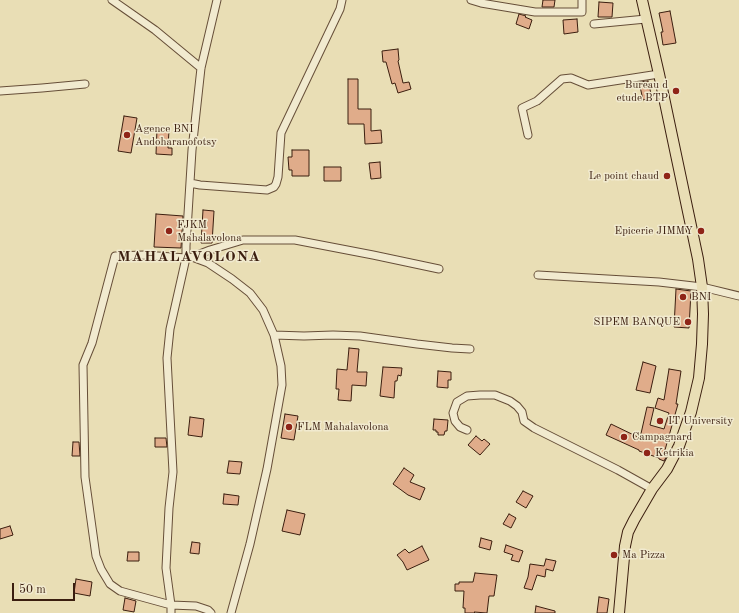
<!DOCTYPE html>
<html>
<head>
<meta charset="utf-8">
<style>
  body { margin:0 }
  #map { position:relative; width:739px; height:613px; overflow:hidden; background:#e9deb5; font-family:"Old Standard TT",serif }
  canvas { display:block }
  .scale { position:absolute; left:12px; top:583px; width:63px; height:18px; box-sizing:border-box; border:2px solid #3b1e0f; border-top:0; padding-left:5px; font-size:12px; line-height:14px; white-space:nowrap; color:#3b1e0f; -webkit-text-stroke:3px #f1eacf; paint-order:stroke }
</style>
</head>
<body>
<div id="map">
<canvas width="739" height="613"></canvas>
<div class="scale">50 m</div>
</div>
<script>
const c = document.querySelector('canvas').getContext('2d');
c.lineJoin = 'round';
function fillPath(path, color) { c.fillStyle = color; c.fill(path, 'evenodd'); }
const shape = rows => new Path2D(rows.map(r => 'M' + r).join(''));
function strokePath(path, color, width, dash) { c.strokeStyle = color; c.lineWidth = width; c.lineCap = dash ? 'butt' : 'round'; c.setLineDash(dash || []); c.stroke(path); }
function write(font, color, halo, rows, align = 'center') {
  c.font = font + ' "Old Standard TT",serif'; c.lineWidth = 3; c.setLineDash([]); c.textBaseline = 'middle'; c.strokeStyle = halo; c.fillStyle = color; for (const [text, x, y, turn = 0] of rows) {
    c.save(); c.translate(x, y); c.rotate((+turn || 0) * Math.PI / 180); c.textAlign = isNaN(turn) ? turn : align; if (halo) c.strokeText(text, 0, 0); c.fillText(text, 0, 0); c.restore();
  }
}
const building = shape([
  [543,0,555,0,554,7,542,7,543,0],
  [599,2,613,3,612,17,598,17,599,2],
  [670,11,676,43,663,45,661,32,663,32,659,13,670,11],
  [519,14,526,16,525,17,532,20,529,29,516,24,519,14],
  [577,19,578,32,564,34,563,20,577,19],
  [398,49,399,60,398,61,403,83,409,82,411,89,398,93,395,83,392,84,386,62,383,62,382,51,398,49],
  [348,79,358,79,358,109,371,109,371,131,381,130,382,143,365,144,364,124,348,124,348,79],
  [648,81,652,98,643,100,639,82,648,81],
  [124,116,137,118,131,153,118,151,124,116],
  [157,129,169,130,168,148,172,148,172,155,156,154,157,129],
  [292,150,309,150,309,176,292,176,292,170,289,170,288,157,292,157,292,150],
  [380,162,381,178,371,179,369,163,380,162],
  [324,167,341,167,341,181,324,181,324,167],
  [203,210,214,211,212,243,201,243,203,210],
  [156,214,183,216,181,248,154,247,156,214],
  [676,289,691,291,689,328,674,327,676,289],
  [349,348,359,349,357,372,367,372,366,386,352,385,351,401,338,400,339,389,336,389,337,369,347,370,349,348],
  [643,362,656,366,650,393,636,390,643,362],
  [383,367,402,368,401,376,398,375,397,381,395,381,394,398,380,396,383,367],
  [669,369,681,371,676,404,678,404,665,450,669,452,664,461,659,459,659,458,639,451,639,450,606,435,611,424,640,438,647,407,654,408,650,425,664,429,669,413,655,408,658,398,664,400,669,369],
  [438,371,451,372,451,380,448,380,448,388,437,387,438,371],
  [285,414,298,416,294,440,281,438,285,414],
  [190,417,204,419,202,437,188,435,190,417],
  [434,419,448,420,447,431,445,431,444,435,438,435,438,432,436,432,436,430,433,430,434,419],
  [476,436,482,441,484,439,490,444,480,455,468,445,476,436],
  [155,438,166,438,167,447,155,447,155,438],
  [73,442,79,442,80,456,72,456,73,442],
  [229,461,242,462,240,474,227,473,229,461],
  [404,468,414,475,410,482,425,488,420,500,408,495,393,484,404,468],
  [523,491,533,496,526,508,516,502,523,491],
  [224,494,239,496,238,505,223,504,224,494],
  [287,510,305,514,300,535,282,531,287,510],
  [509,514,516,518,511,528,503,524,509,514],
  [10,526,13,535,0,539,0,529,10,526],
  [481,538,492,541,490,550,479,547,481,538],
  [192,542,200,543,199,554,190,553,192,542],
  [506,545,523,551,519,562,511,560,513,555,504,552,506,545],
  [422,546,429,560,407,570,403,562,397,555,405,549,409,553,422,546],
  [128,552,139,552,139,561,127,561,128,552],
  [546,559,556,561,553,571,546,569,545,577,537,575,532,590,524,588,528,577,530,564,544,566,546,559],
  [475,573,497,575,494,596,489,596,487,613,474,612,475,613,465,613,465,608,463,608,464,591,455,591,455,584,459,584,459,582,473,582,475,573],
  [76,579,92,582,90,596,74,593,76,579],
  [599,597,609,599,607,613,597,613,599,597],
  [125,598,136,601,134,612,123,610,125,598],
  [536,606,555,611,555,613,535,613,536,606]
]);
fillPath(building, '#e0ac8a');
strokePath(building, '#3b1e0f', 1);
const street = shape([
  [112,0,155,30,201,68],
  [471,0,481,3,535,12,582,12,582,0],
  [594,24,646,19],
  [0,91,42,88,85,84],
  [528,135,522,108,537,101,562,79,571,78,588,85,659,74],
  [190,183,200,185,267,190,274,187,276,184,278,177,281,133,340,9,342,0],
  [192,257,208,263,232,279,250,293,263,310,274,335,281,366,282,385,267,469,250,544,231,613],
  [538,275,659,282,702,287,739,296],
  [274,335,304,336,333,335,360,336,417,344,452,348,470,349],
  [467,430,460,427,455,421,453,413,457,402,467,396,480,395,495,395,510,401,517,406,522,412,524,421,534,428,618,470,652,489],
  [171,613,171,605,166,568,169,508,173,472,167,358,170,329,186,258,186,246,192,150,201,68,217,0],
  [211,613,208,610,196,606,171,605,120,591,110,584,101,569,96,556,85,477,83,365,92,343,115,256,144,255,186,258,192,257,210,250,243,240,295,240,373,255,439,269]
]);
const primary = shape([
  [619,613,625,546,628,532,634,520,652,489,667,469,679,446,691,412,699,378,702,344,703,314,702,287,698,259,659,74,642,0]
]);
strokePath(street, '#664e38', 9);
strokePath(primary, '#3b1e0f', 12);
strokePath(street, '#f1eacf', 7);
strokePath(primary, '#e9deb5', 10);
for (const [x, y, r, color] of [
  [676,91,4,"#8f2418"],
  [127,135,4,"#8f2418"],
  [667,176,4,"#8f2418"],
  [169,231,4,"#8f2418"],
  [701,231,4,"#8f2418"],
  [683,297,4,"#8f2418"],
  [688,322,4,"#8f2418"],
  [660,421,4,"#8f2418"],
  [289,427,4,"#8f2418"],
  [624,437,4,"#8f2418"],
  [647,453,4,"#8f2418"],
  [614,555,4,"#8f2418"]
]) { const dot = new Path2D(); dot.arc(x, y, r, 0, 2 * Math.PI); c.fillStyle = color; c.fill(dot); strokePath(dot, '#f1eacf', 1.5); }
write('11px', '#3b1e0f', '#f1eacf', [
  ["Bureau d",668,85,"right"],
  ["etude BTP",668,98,"right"],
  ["Agence BNI",135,129],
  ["Andoharanofotsy",135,142],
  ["Le point chaud",659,176,"right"],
  ["FJKM",177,225],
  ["Mahalavolona",177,238],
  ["Epicerie JIMMY",693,231,"right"],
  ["BNI",691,297],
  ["SIPEM BANQUE",680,322,"right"],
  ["IT University",668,421],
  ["FLM Mahalavolona",297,427],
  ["Campagnard",632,437],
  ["Ketrikia",655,453],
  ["Ma Pizza",622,555]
], 'left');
c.letterSpacing = '1px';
write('bold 15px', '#3b1e0f', '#f1eacf', [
  ["MAHALAVOLONA",189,257]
]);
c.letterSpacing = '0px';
</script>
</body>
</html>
